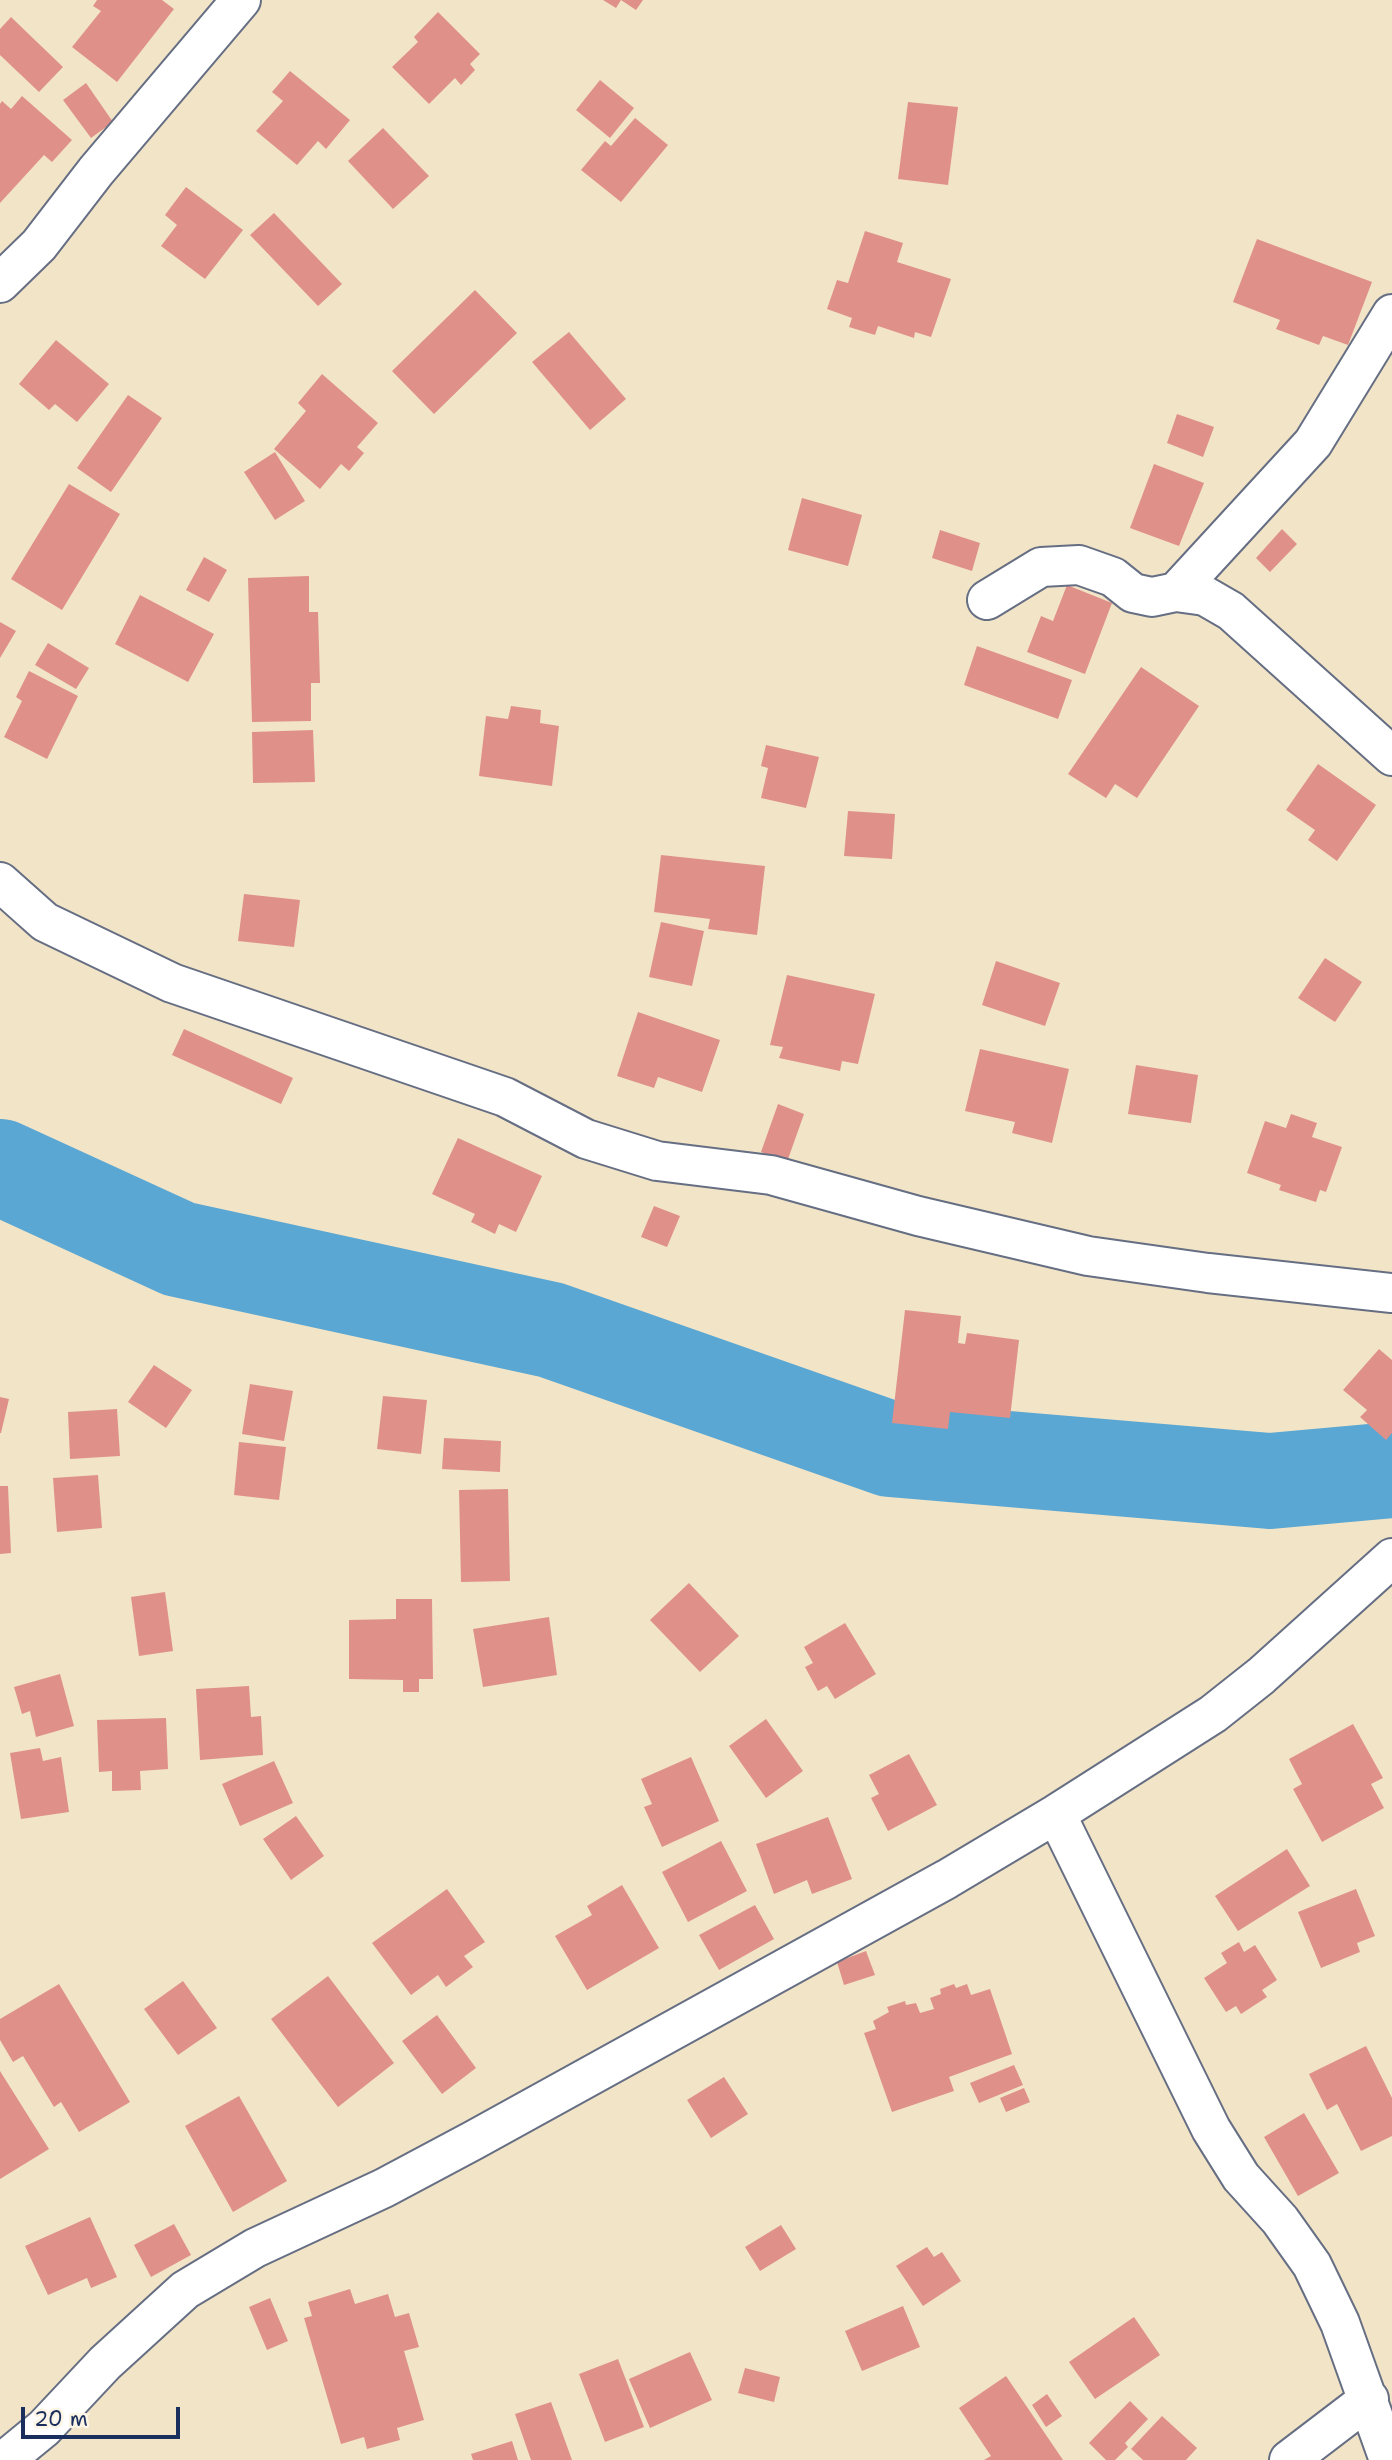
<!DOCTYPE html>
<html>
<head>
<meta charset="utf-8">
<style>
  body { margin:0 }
  #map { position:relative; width:1392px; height:2460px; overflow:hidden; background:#f2e4c7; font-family:"Shantell Sans",sans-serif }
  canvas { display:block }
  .scale { position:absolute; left:21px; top:2407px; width:159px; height:32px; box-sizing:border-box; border:4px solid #1b2f5e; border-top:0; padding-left:9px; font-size:21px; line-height:24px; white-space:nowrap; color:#1b2f5e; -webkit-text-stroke:5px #fcf5e5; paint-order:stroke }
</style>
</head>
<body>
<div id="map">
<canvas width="1392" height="2460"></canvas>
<div class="scale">20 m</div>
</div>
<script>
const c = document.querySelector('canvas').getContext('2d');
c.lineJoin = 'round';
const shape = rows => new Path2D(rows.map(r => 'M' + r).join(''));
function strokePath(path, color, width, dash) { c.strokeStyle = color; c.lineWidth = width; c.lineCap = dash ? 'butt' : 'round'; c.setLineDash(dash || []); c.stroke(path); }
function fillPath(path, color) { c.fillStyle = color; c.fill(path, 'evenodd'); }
strokePath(shape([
  [0,1167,179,1249,551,1330,890,1449,1270,1481,1392,1470]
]), '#5aa7d3', 96);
fillPath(shape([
  [97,0,162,0,174,9,117,82,72,47,101,11,93,6],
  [603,0,643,0,636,10,621,0,616,8],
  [438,12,480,54,470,64,475,70,461,85,455,78,429,104,392,67,418,42,414,37],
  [11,17,63,67,39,92,0,55,0,29],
  [290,71,350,120,326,149,318,141,297,165,256,131,283,101,272,92],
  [600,80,634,108,610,138,576,110],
  [86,83,113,122,91,138,63,100],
  [22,96,72,140,52,162,44,155,0,203,0,104,2,101,11,109],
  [908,102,958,107,948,185,898,179],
  [635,118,668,145,621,202,581,170,605,141,611,146],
  [383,128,429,176,393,209,348,161],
  [186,187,243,230,205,279,161,246,177,225,165,215],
  [274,213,342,284,318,306,250,235],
  [865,231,903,243,897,262,951,279,931,337,915,332,914,338,878,326,875,335,849,327,852,318,827,309,837,280,848,283],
  [1257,239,1372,282,1348,345,1323,336,1319,345,1276,329,1280,320,1233,302],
  [475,290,517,333,434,414,392,371],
  [569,332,626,399,590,430,532,362],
  [56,340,109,384,77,422,55,404,49,410,19,384],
  [322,374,378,423,357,447,364,453,349,471,341,464,320,489,274,449,306,411,298,403],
  [128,395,162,418,111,492,77,468],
  [1177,414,1214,427,1203,457,1167,443],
  [275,452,305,501,275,520,244,472],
  [1154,464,1204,483,1179,546,1130,528],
  [69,484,120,514,62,610,11,579],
  [802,498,862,515,848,566,788,550],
  [1282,529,1297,544,1270,572,1256,558],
  [940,530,980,543,972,571,932,558],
  [204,557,227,570,209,602,186,590],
  [309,576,309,612,318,612,320,683,311,683,311,721,252,722,248,578],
  [1067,585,1112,603,1085,674,1027,652,1041,616,1053,621],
  [140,595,214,634,188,682,115,644],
  [0,622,16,631,0,658],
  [48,643,89,668,76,689,35,665],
  [977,646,1072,680,1058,719,964,685],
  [1141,667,1199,706,1137,798,1115,784,1106,798,1068,774],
  [29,671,78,696,47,759,4,737,22,701,16,697],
  [511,706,541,710,540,723,559,726,552,786,479,776,486,716,508,719],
  [313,730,315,782,253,783,252,732],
  [766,745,819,757,806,808,761,798,768,768,761,766],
  [1318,764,1376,805,1337,861,1308,840,1315,830,1286,810],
  [848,811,895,814,892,859,844,856],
  [661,855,765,866,757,935,708,929,710,919,654,912],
  [244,894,300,900,294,947,238,941],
  [661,922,704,931,692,986,649,977],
  [1325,958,1362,982,1335,1022,1298,998],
  [996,961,1060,983,1045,1026,982,1005],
  [787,975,875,994,858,1064,842,1061,840,1071,779,1058,783,1047,770,1045],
  [638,1012,720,1040,702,1092,658,1077,654,1088,617,1076],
  [184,1029,293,1078,281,1104,172,1055],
  [980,1049,1069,1069,1052,1143,1012,1133,1015,1122,965,1111],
  [1136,1065,1198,1075,1191,1123,1128,1114],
  [778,1104,804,1114,787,1162,761,1152],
  [1291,1114,1317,1123,1312,1137,1342,1147,1326,1192,1320,1190,1316,1202,1279,1190,1281,1185,1247,1173,1265,1121,1286,1128],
  [458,1138,542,1176,516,1232,499,1224,495,1234,471,1222,475,1214,432,1194],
  [654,1206,680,1216,667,1247,641,1237],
  [905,1310,961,1316,958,1343,965,1344,967,1333,1019,1340,1010,1418,950,1412,948,1429,892,1423],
  [1379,1349,1392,1360,1392,1433,1386,1440,1360,1417,1367,1410,1343,1390],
  [154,1365,192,1390,166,1428,128,1402],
  [250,1384,293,1391,284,1441,242,1434],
  [383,1396,427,1400,421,1454,377,1449],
  [0,1397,9,1399,1,1433,0,1433],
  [117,1409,120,1456,70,1459,68,1412],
  [444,1438,501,1441,500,1472,442,1469],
  [239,1442,286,1447,279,1500,234,1495],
  [98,1475,102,1528,57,1532,53,1478],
  [0,1486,8,1486,11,1553,0,1554],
  [508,1489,510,1581,461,1582,459,1490],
  [689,1583,739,1636,700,1672,650,1620],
  [165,1592,173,1651,139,1656,131,1597],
  [396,1599,432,1599,433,1679,419,1679,419,1692,403,1692,403,1680,349,1679,349,1620,396,1619],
  [549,1617,557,1675,483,1687,473,1629],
  [845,1623,876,1674,835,1699,827,1686,818,1691,805,1667,813,1663,804,1647],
  [60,1674,74,1726,36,1737,30,1711,22,1714,14,1687],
  [249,1686,251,1717,261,1716,263,1755,200,1760,196,1689],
  [166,1718,168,1769,140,1771,141,1790,112,1791,112,1771,99,1772,97,1720],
  [766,1719,803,1771,766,1798,729,1746],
  [1353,1724,1383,1778,1371,1784,1384,1808,1322,1842,1293,1789,1302,1784,1289,1759],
  [40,1748,43,1761,61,1757,69,1812,21,1819,10,1753],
  [909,1754,937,1805,888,1831,871,1798,879,1794,869,1775],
  [691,1757,719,1821,662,1847,644,1807,652,1804,641,1779],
  [274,1761,293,1803,240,1826,222,1784],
  [296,1816,324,1856,291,1880,263,1839],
  [828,1817,852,1879,812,1894,807,1880,774,1894,756,1844],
  [721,1841,747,1891,688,1922,662,1872],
  [1287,1849,1310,1886,1238,1931,1215,1896],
  [622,1885,659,1948,587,1990,555,1936,592,1915,587,1906],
  [447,1889,485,1942,464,1956,473,1967,446,1987,438,1975,411,1995,372,1943],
  [1356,1889,1375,1936,1357,1943,1360,1952,1321,1968,1298,1912],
  [755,1905,774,1939,719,1970,699,1935],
  [1239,1942,1244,1952,1255,1945,1277,1980,1262,1990,1267,1997,1241,2014,1236,2006,1226,2012,1204,1978,1227,1963,1221,1953],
  [866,1951,875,1975,844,1985,837,1962],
  [328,1976,394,2063,338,2107,271,2019],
  [183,1981,217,2028,178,2055,144,2009],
  [59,1984,130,2102,79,2132,61,2102,54,2107,23,2056,13,2062,0,2040,0,2019],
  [954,1984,956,1988,967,1984,971,1995,990,1989,1012,2054,949,2077,954,2091,892,2112,864,2033,876,2029,873,2021,889,2012,887,2007,905,2001,906,2005,916,2003,920,2013,934,2009,930,1998,941,1994,940,1989],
  [437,2015,476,2068,442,2094,402,2041],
  [1366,2046,1392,2098,1392,2136,1361,2151,1337,2104,1327,2110,1309,2074],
  [1014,2065,1023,2085,979,2103,970,2083],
  [0,2071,49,2149,0,2179],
  [724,2077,748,2114,711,2138,687,2100],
  [1024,2088,1030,2102,1006,2112,1000,2098],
  [239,2096,287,2181,233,2212,185,2126],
  [1304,2113,1339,2173,1298,2196,1264,2137],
  [90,2217,117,2277,91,2288,87,2278,48,2295,25,2246],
  [174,2224,191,2255,151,2277,134,2245],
  [781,2225,796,2249,760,2271,745,2247],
  [927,2247,934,2257,942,2252,961,2281,923,2306,896,2266],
  [350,2289,355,2304,388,2294,395,2317,409,2313,419,2347,404,2351,424,2420,397,2428,400,2440,367,2449,364,2437,341,2444,304,2318,312,2316,308,2302],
  [270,2298,288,2341,267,2350,249,2307],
  [903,2306,920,2347,862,2371,845,2331],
  [1134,2317,1160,2355,1095,2399,1069,2362],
  [690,2352,712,2400,650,2428,629,2379],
  [618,2359,644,2427,605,2442,579,2374],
  [745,2368,780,2377,774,2402,738,2393],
  [1006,2376,1063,2460,984,2460,991,2456,959,2408],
  [1047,2394,1062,2416,1046,2427,1032,2405],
  [1130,2401,1148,2419,1125,2443,1128,2447,1115,2460,1106,2460,1089,2443],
  [551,2402,572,2460,531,2460,515,2414],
  [1162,2416,1197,2448,1186,2460,1143,2460,1131,2449],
  [512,2441,518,2460,473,2460,471,2454]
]), '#df9189');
const minor = shape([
  [0,283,39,245,96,171,241,0],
  [1176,592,1313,443,1392,314],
  [987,600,1041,567,1079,565,1113,577,1133,593,1152,597,1176,592,1205,596,1231,611,1392,756],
  [0,882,45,922,172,983,505,1097,586,1139,657,1161,771,1175,918,1216,1088,1256,1208,1273,1392,1293],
  [1056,1814,1211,2129,1241,2177,1280,2220,1312,2265,1340,2323,1389,2460],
  [5,2460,44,2428,105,2363,185,2290,255,2248,384,2188,474,2140,947,1879,1056,1814,1213,1714,1261,1676,1392,1558],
  [1289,2460,1369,2399]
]);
strokePath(minor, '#666e83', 42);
strokePath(minor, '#fff', 38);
</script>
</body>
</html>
